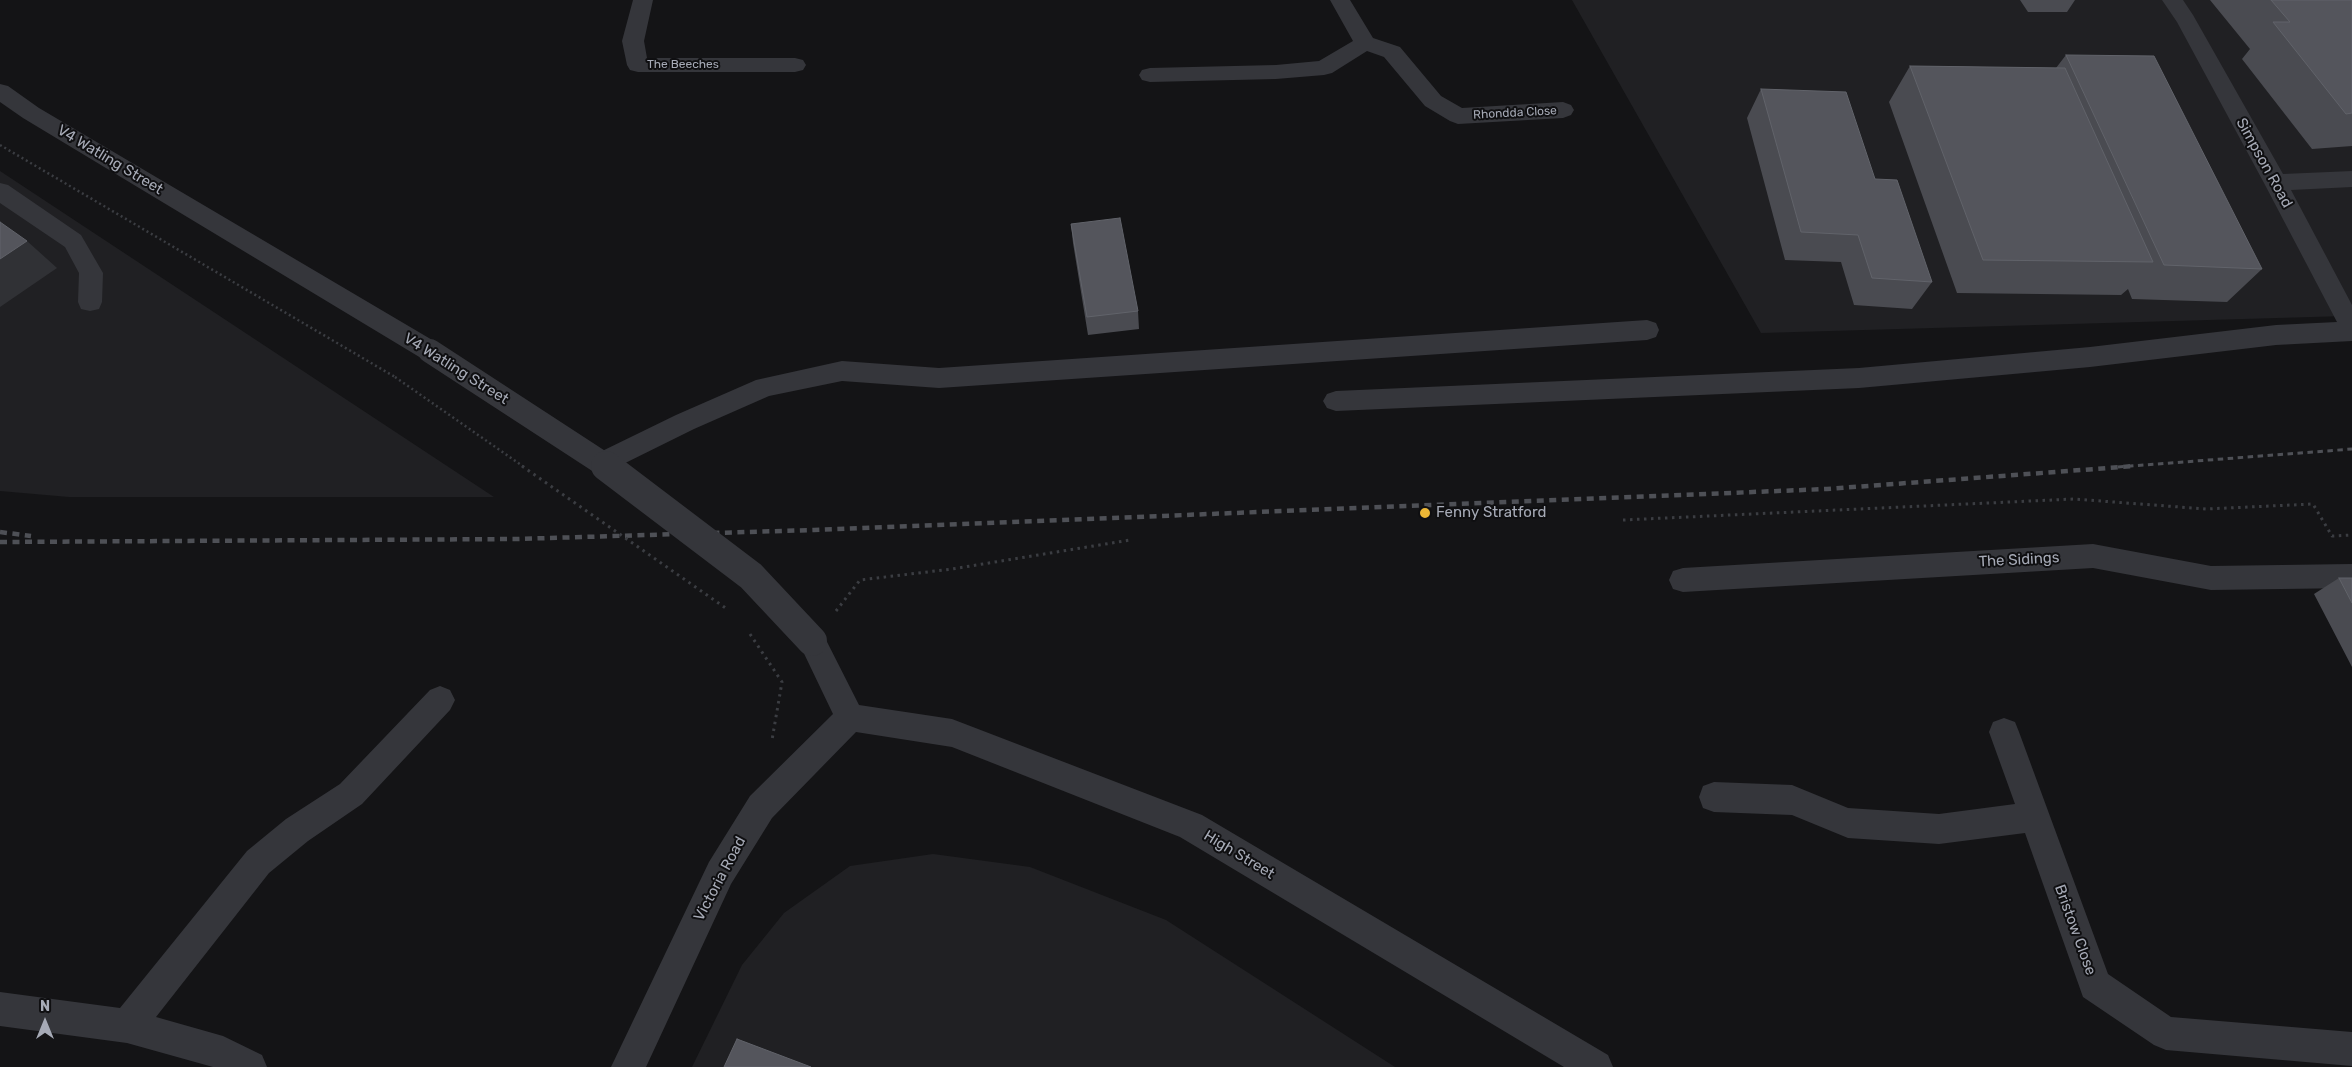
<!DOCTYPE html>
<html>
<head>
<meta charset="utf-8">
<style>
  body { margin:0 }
  #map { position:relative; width:2352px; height:1067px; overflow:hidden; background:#141416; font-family:Rubik,sans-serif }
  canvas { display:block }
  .north { position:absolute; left:20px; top:997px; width:50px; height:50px; -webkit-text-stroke:4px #0f0f11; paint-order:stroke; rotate:0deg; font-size:14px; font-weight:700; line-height:20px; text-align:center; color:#a6aab6 }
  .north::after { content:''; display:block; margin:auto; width:18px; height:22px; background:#a6aab6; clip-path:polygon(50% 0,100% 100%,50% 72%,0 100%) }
</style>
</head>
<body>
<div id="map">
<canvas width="2352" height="1067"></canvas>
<div class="north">N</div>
</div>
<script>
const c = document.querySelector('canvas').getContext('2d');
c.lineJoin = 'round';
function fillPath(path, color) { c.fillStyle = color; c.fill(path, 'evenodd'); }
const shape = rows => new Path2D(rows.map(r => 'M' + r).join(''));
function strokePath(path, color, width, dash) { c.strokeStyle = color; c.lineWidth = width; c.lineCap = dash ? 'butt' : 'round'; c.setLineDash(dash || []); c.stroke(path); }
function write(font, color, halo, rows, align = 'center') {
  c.font = font + ' Rubik,sans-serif'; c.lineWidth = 4; c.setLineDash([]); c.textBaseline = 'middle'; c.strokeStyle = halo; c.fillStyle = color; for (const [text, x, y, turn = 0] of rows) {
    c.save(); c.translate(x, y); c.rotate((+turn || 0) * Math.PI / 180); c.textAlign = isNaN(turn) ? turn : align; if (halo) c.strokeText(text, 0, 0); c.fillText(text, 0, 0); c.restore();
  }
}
fillPath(shape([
  [1572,0,2352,0,2352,323,2346,316,1761,333],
  [0,171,494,497,69,497,0,491],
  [933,854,1030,867,1166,920,1395,1067,692,1067,742,965,784,913,850,866]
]), '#202023');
strokePath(shape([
  [0,145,395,377]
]), '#3b3d42', 2.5, [2, 3]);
strokePath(shape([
  [1623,520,2074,499,2206,509,2313,504,2332,536,2352,535],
  [836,611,860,580,952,569,1130,540],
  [750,634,782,682,772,740]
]), '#3b3d42', 3, [2.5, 4.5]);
fillPath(shape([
  [633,0,653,0,644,41,647,58,795,58,803,60,806,65,803,70,795,72,638,72,630,70,627,65,622,41,633,0],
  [1330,0,1350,0,1373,38,1400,47,1441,96,1462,108,1563,102,1571,105,1574,110,1571,115,1563,118,1458,124,1450,121,1425,106,1384,57,1367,51,1332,73,1324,75,1276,79,1150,82,1142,80,1139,75,1142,70,1150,68,1276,65,1319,61,1353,41,1330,0],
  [2162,0,2183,0,2193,15,2283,174,2352,171,2352,187,2291,190,2352,305,2352,341,2276,345,2090,367,1859,388,1336,411,1327,408,1323,401,1327,394,1336,391,1859,368,2090,347,2276,325,2337,322,2264,183,2177,22,2162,0],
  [0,84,8,86,39,108,439,344,443,351,439,358,430,361,421,358,23,118,0,102,0,84],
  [0,183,8,185,81,235,103,273,102,302,99,309,90,311,81,309,78,302,79,273,65,247,0,203,0,183],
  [1647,320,1656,323,1659,330,1656,337,1647,340,939,388,842,381,769,396,694,429,603,474,594,471,590,463,594,455,676,415,756,380,842,361,939,368,1647,320],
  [2093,544,2211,566,2352,564,2352,588,2211,590,2093,568,1683,592,1673,589,1669,580,1673,571,1683,568,2093,544],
  [812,628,822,632,859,705,952,719,1202,815,1608,1055,1613,1067,1564,1067,1180,837,952,747,856,732,772,818,731,884,646,1067,611,1067,709,862,750,796,833,714,798,641,802,632,812,628],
  [440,686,450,690,455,700,450,710,362,804,308,841,269,873,156,1017,223,1036,262,1055,267,1067,213,1067,127,1043,0,1026,0,992,120,1008,247,851,286,819,340,784,430,690,440,686],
  [2004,718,2015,722,2019,732,2108,974,2171,1017,2352,1032,2352,1066,2166,1050,2154,1045,2083,997,2025,833,1939,844,1848,838,1792,815,1714,812,1703,808,1699,797,1703,786,1714,782,1792,785,1848,808,1939,814,2015,804,1989,732,1993,722,2004,718]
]), '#35363b');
strokePath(shape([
  [2118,467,2352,449]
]), '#4e5056', 3, [5.5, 4.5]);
strokePath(shape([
  [0,532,31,536],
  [0,542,516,539,814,530,1827,489,2135,466]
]), '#4e5056', 4.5, [7, 5.5]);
strokePath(shape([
  [395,377,524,467]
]), '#3b3d42', 2.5, [2, 3]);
strokePath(shape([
  [522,466,727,609]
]), '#3b3d42', 3, [2.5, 4.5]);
strokePath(shape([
  [430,351,608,467]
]), '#35363b', 24);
strokePath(shape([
  [606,466,751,576,812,641]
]), '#35363b', 30);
fillPath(shape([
  [2020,0,2075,0,2067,12,2028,12],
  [2210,0,2352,0,2352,146,2312,149,2242,59,2250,49],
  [2066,55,2262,269,2227,302,2132,299,2128,289,2121,295,1957,293,1889,102,1910,66,2056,68],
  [1761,89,1875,179,1932,282,1912,309,1854,305,1841,262,1785,260,1747,118],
  [1071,224,1138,311,1139,329,1088,335,1073,243],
  [2339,578,2352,578,2352,667,2314,594]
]), '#4a4b51');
fillPath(shape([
  [27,241,57,268,0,307,0,259]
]), '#303135');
const building = shape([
  [2271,0,2352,0,2352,113,2346,114,2273,22,2290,22,2271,0],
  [2066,55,2154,56,2262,269,2164,265,2066,55],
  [1910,66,2065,68,2153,262,1983,260,1910,66],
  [1761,89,1846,92,1875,179,1897,180,1932,282,1872,278,1858,235,1801,232,1761,89],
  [1120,218,1138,311,1087,317,1071,224,1120,218],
  [0,222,27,241,0,259,0,222],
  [2339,578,2352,578,2352,603,2339,578],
  [737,1039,811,1067,724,1067,737,1039]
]);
fillPath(building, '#54555c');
strokePath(building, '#61636a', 1);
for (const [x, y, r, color] of [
  [1425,513,6,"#ecb736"]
]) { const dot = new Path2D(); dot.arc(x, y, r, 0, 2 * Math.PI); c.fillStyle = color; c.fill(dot); strokePath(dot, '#0f0f11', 2); }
write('12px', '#a6aab6', '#0f0f11', [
  ["The Beeches",683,65],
  ["Rhondda Close",1515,113,-3]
]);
write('15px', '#a6aab6', '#0f0f11', [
  ["V4 Watling Street",110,160,31],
  ["Simpson Road",2264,163,61],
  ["V4 Watling Street",456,369,32],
  ["The Sidings",2019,560,-3],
  ["High Street",1239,855,31],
  ["Victoria Road",720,879,-62],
  ["Bristow Close",2075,930,70]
]);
write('15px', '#a6aab6', '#0f0f11', [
  ["Fenny Stratford",1436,513]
], 'left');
</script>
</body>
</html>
